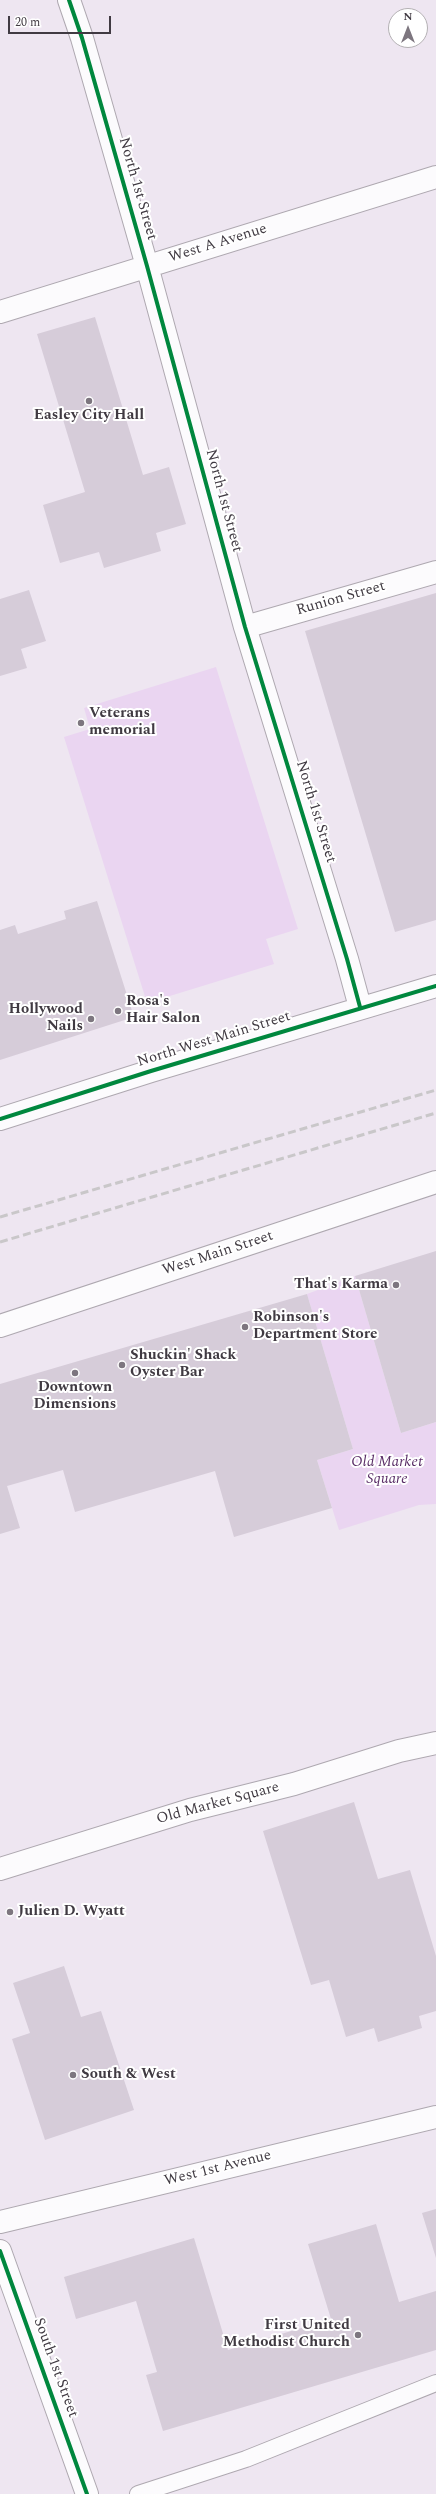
<!DOCTYPE html>
<html>
<head>
<meta charset="utf-8">
<style>
  body { margin:0 }
  #map { position:relative; width:436px; height:2494px; overflow:hidden; background:#eee6f1; font-family:Spectral,serif }
  canvas { display:block }
  .north { position:absolute; left:388px; top:8px; width:40px; height:40px; box-sizing:border-box; background:#fff; border:1px solid #b3b0b3; border-radius:50%; rotate:0deg; font-size:11px; font-weight:700; line-height:16px; text-align:center; color:#403a42 }
  .north::after { content:''; display:block; margin:auto; width:14px; height:18px; background:#7d767f; clip-path:polygon(50% 0,100% 100%,50% 72%,0 100%) }
  .scale { position:absolute; left:8px; top:16px; width:103px; height:18px; box-sizing:border-box; border:2px solid #403a42; border-top:0; padding-left:5px; font-size:12px; line-height:14px; white-space:nowrap; color:#403a42; -webkit-text-stroke:3px #fff; paint-order:stroke }
</style>
</head>
<body>
<div id="map">
<canvas width="436" height="2494"></canvas>
<div class="north">N</div>
<div class="scale">20 m</div>
</div>
<script>
const c = document.querySelector('canvas').getContext('2d');
c.lineJoin = 'round';
function fillPath(path, color) { c.fillStyle = color; c.fill(path, 'evenodd'); }
const shape = rows => new Path2D(rows.map(r => 'M' + r).join(''));
function strokePath(path, color, width, dash) { c.strokeStyle = color; c.lineWidth = width; c.lineCap = dash ? 'butt' : 'round'; c.setLineDash(dash || []); c.stroke(path); }
function write(font, color, halo, rows, align = 'center') {
  c.font = font + ' Spectral,serif'; c.lineWidth = 4; c.setLineDash([]); c.textBaseline = 'middle'; c.strokeStyle = halo; c.fillStyle = color; for (const [text, x, y, turn = 0] of rows) {
    c.save(); c.translate(x, y); c.rotate((+turn || 0) * Math.PI / 180); c.textAlign = isNaN(turn) ? turn : align; if (halo) c.strokeText(text, 0, 0); c.fillText(text, 0, 0); c.restore();
  }
}
fillPath(shape([
  [216,667,298,929,266,939,274,964,147,1003,64,737,90,729,84,708],
  [355,1276,401,1433,436,1422,436,1504,419,1505,339,1530,317,1460,353,1449,307,1294]
]), '#ead5f1');
fillPath(shape([
  [95,317,143,475,169,467,186,524,156,533,161,551,104,568,99,552,60,563,43,505,85,492,37,334],
  [29,590,46,641,21,649,27,668,0,676,0,599],
  [436,593,436,920,395,932,305,631],
  [97,901,134,1017,0,1060,0,930,15,925,18,934,66,919,64,911],
  [436,1251,436,1422,401,1433,355,1276],
  [307,1294,353,1449,317,1460,332,1508,234,1537,215,1471,75,1512,63,1470,7,1486,20,1528,0,1534,0,1384],
  [354,1802,378,1879,410,1870,436,1956,436,2011,419,2016,422,2028,378,2042,374,2028,346,2037,329,1980,311,1985,263,1831],
  [64,1966,81,2017,101,2011,134,2110,45,2140,12,2039,30,2033,13,1983],
  [436,2209,436,2258,422,2213],
  [376,2224,399,2302,436,2291,436,2350,163,2431,146,2375,157,2372,136,2301,76,2319,64,2277,194,2238,228,2350,331,2319,308,2244]
]), '#d6ccd9');
const lane = shape([
  [138,2494,246,2459,436,2383]
]);
const street = shape([
  [69,0,82,38,147,266,245,627,347,959,360,1007],
  [0,312,436,177],
  [245,627,436,572],
  [0,1119,151,1071,436,986],
  [0,1869,190,1810,294,1784,399,1751,436,1743],
  [0,2222,436,2117],
  [0,2251,87,2494]
]);
const secondary = shape([
  [0,1326,436,1182]
]);
strokePath(lane, '#aea8b0', 18);
strokePath(street, '#aea8b0', 24);
strokePath(secondary, '#aea8b0', 24);
strokePath(lane, '#fcfbfd', 16);
strokePath(street, '#fcfbfd', 22);
strokePath(secondary, '#fcfbfd', 22);
strokePath(shape([
  [0,1217,436,1090],
  [0,1242,436,1113]
]), '#c9c7c9', 3, [8, 4]);
strokePath(shape([
  [69,0,82,38,147,266,245,627,347,959,360,1007],
  [0,1119,151,1071,436,986],
  [0,2251,87,2494]
]), '#00873e', 4);
for (const [x, y, r, color] of [
  [89,401,4,"#7d767f"],
  [81,723,4,"#7d767f"],
  [118,1011,4,"#7d767f"],
  [91,1019,4,"#7d767f"],
  [396,1285,4,"#7d767f"],
  [245,1327,4,"#7d767f"],
  [122,1365,4,"#7d767f"],
  [75,1373,4,"#7d767f"],
  [10,1912,4,"#7d767f"],
  [73,2075,4,"#7d767f"],
  [358,2335,4,"#7d767f"]
]) { const dot = new Path2D(); dot.arc(x, y, r, 0, 2 * Math.PI); c.fillStyle = color; c.fill(dot); strokePath(dot, '#fff', 1.5); }
write('15px', '#403a42', '#fff', [
  ["North 1st Street",137,189,74],
  ["West A Avenue",218,244,-17],
  ["North 1st Street",223,501,75],
  ["Runion Street",341,599,-16],
  ["North 1st Street",315,812,73],
  ["North West Main Street",214,1040,-17],
  ["West Main Street",218,1254,-18],
  ["Old Market Square",218,1804,-15],
  ["West 1st Avenue",218,2169,-14],
  ["South 1st Street",55,2368,70]
]);
write('bold 15px', '#403a42', '#fff', [
  ["Easley City Hall",89,416,"center"],
  ["Veterans",89,714],
  ["memorial",89,731],
  ["Rosa's",126,1002],
  ["Hair Salon",126,1019],
  ["Hollywood",83,1010,"right"],
  ["Nails",83,1027,"right"],
  ["That's Karma",388,1285,"right"],
  ["Robinson's",253,1318],
  ["Department Store",253,1335],
  ["Shuckin' Shack",130,1356],
  ["Oyster Bar",130,1373],
  ["Downtown",75,1388,"center"],
  ["Dimensions",75,1405,"center"],
  ["Julien D. Wyatt",18,1912],
  ["South & West",81,2075],
  ["First United",350,2326,"right"],
  ["Methodist Church",350,2343,"right"]
], 'left');
write('italic 15px', '#5a2e67', '#fff', [
  ["Old Market",387,1463],
  ["Square",387,1480]
]);
</script>
</body>
</html>
